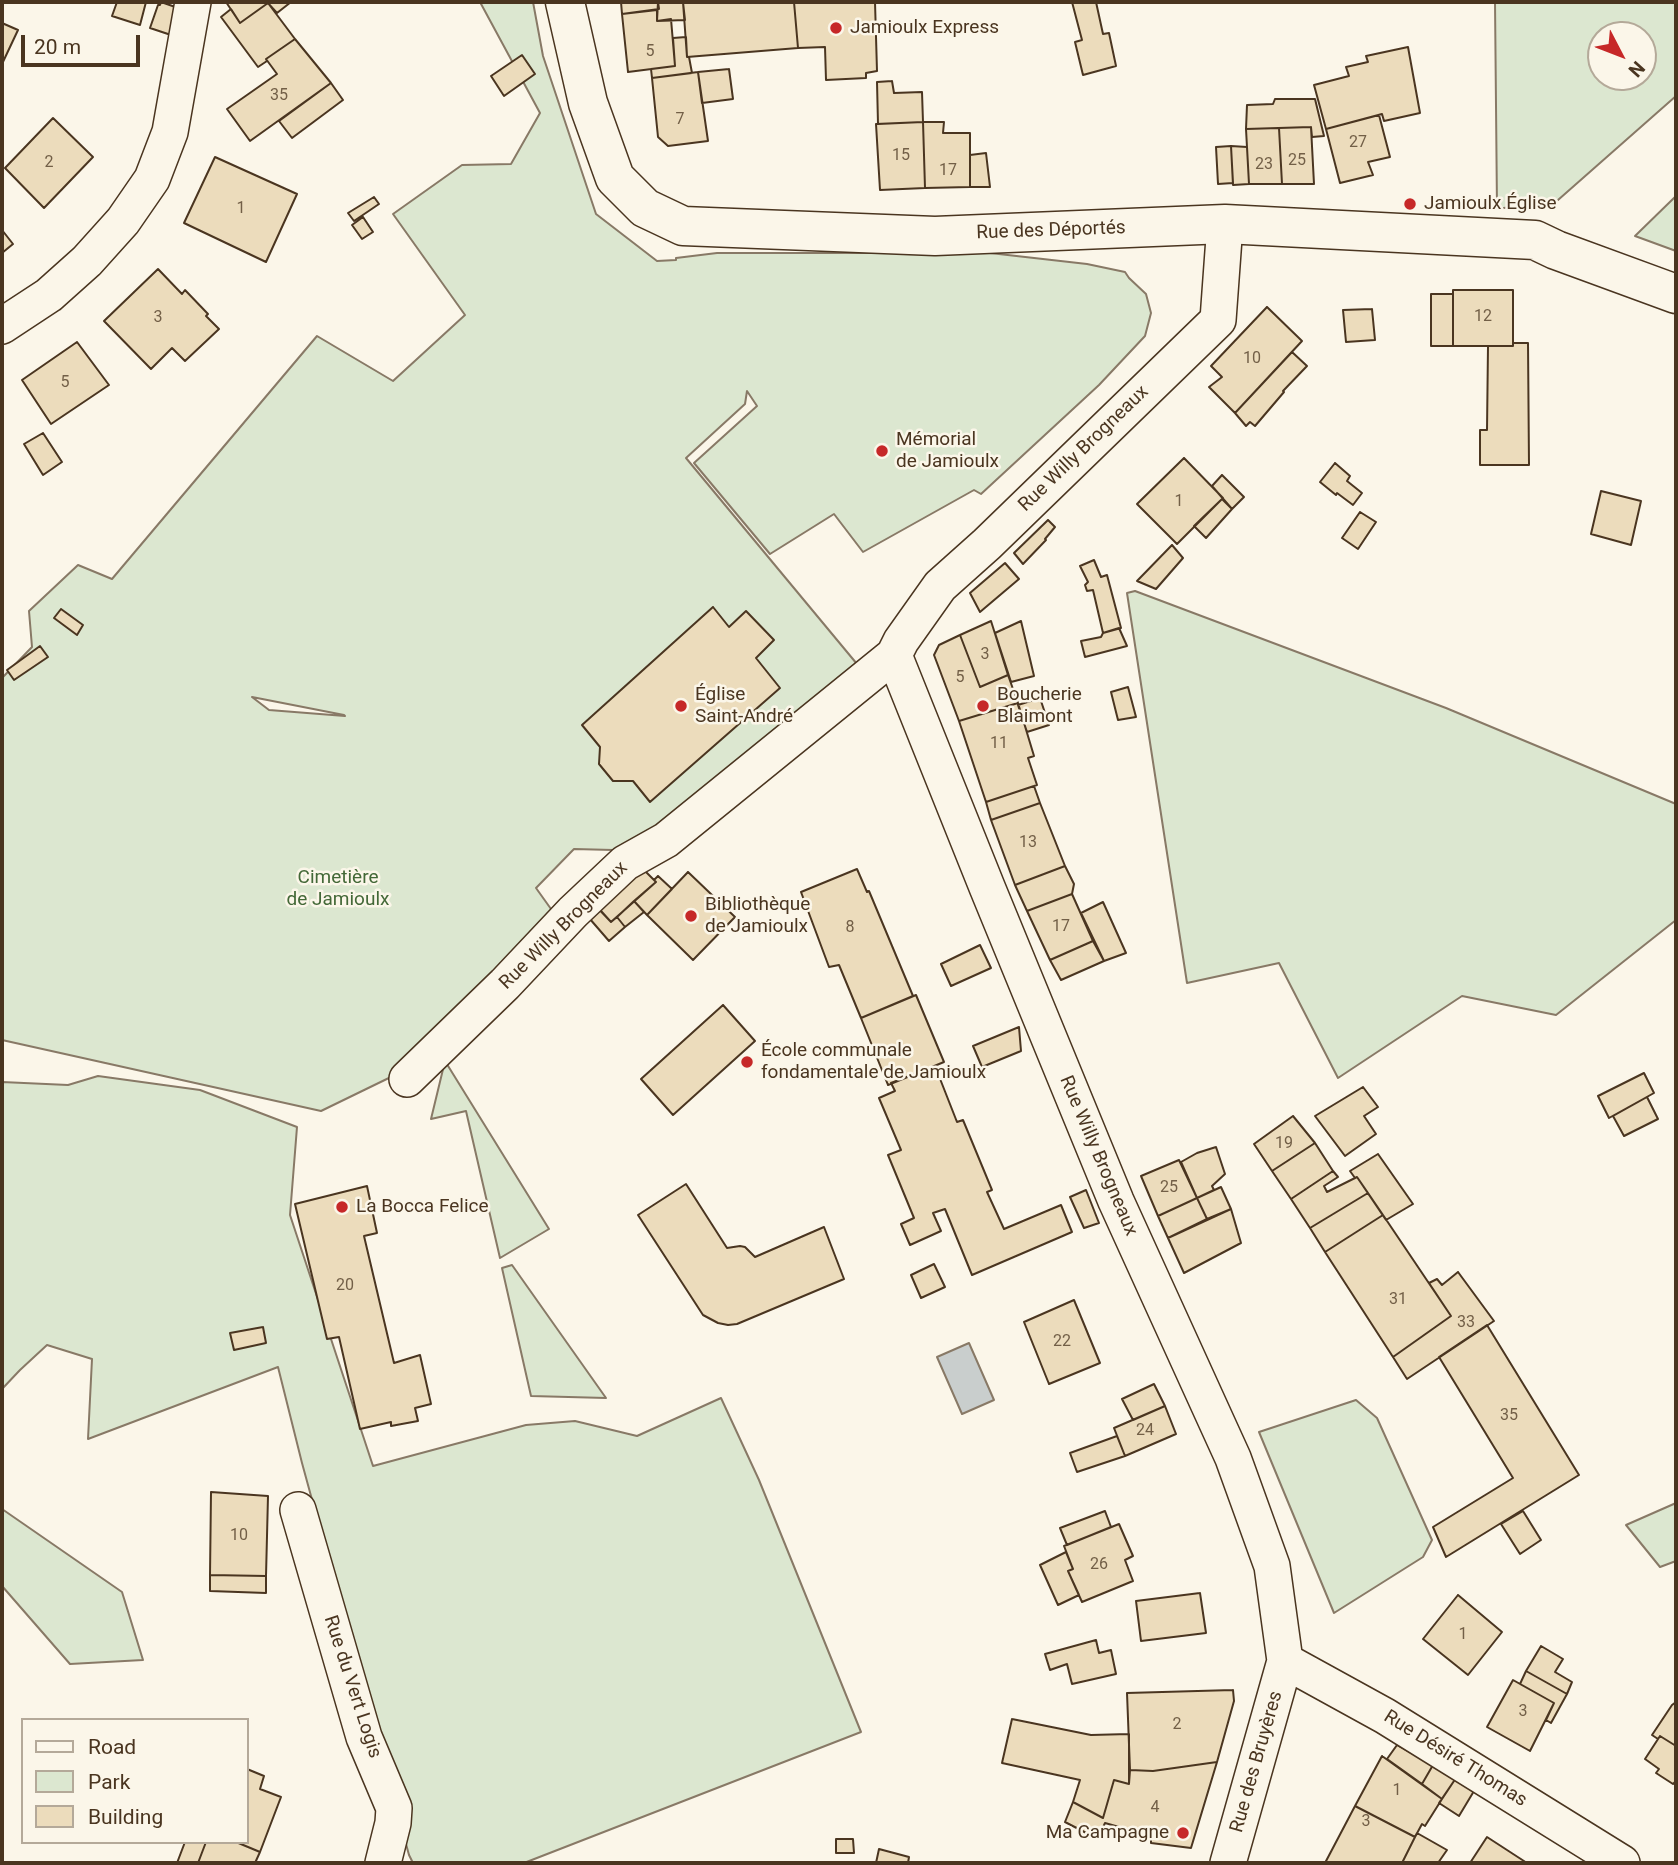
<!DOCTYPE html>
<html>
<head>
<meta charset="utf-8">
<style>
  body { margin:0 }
  #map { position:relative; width:1678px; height:1865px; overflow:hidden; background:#fbf6e9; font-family:Roboto,sans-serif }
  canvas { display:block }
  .frame { position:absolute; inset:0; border:4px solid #4a3520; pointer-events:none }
  .legend { position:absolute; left:21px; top:1718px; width:228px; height:126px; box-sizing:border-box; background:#fbf6e9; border:2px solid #b4a999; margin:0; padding:9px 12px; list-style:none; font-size:21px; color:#4a3520 }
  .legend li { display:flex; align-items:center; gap:14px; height:35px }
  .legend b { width:35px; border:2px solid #b4a999 }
  .north { position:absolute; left:1587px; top:21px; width:70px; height:70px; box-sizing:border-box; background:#fbf6e9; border:2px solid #b4a999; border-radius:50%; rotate:132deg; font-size:19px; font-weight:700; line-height:28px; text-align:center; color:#4a3520 }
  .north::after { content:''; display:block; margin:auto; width:24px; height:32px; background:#c62828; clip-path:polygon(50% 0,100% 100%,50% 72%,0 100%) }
  .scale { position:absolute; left:21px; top:35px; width:119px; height:32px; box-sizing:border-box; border:4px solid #4a3520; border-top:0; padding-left:9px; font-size:21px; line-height:24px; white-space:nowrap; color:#4a3520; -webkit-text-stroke:5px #fbf6e9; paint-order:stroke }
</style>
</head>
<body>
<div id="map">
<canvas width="1678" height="1865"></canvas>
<div class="frame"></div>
<ul class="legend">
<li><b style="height:9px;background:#fbf6e9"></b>Road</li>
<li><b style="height:19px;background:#dce7d0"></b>Park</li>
<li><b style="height:19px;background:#ecdcbc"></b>Building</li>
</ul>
<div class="north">N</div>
<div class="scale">20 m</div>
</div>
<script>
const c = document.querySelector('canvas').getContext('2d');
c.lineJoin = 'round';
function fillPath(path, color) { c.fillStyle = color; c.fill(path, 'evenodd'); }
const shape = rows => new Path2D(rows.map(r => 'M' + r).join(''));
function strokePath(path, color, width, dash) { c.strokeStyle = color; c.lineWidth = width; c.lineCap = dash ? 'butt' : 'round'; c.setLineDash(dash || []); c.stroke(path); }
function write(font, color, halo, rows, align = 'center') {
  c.font = font + ' Roboto,sans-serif'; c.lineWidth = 5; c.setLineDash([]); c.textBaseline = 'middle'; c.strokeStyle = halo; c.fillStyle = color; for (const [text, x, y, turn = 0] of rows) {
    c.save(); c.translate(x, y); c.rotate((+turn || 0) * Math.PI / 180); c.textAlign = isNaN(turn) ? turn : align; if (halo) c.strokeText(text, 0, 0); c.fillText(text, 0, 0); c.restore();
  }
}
const green = shape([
  [480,2,533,2,543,56,596,214,657,261,676,260,676,258,717,253,990,253,1087,264,1125,272,1129,278,1146,294,1151,313,1145,336,1099,385,981,494,974,490,863,552,834,514,770,554,694,463,757,406,747,391,745,404,686,458,857,664,656,837,613,850,574,849,536,888,556,916,395,1075,321,1111,2,1040,2,678,32,647,29,611,78,565,112,579,317,336,393,381,465,315,393,214,462,165,511,164,540,113,480,2],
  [252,697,344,715,345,716,269,710,252,697],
  [1495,2,1676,2,1676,96,1558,200,1497,209,1495,2],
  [1601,35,1643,35,1643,77,1601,77,1601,35],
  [1676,196,1676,251,1635,236,1676,196],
  [1135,591,1446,708,1676,804,1676,920,1556,1015,1462,996,1338,1078,1279,963,1187,983,1127,593,1135,591],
  [445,1061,549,1229,500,1258,466,1111,431,1119,445,1061],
  [98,1076,200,1090,297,1127,290,1215,373,1466,526,1425,575,1421,637,1436,721,1398,759,1480,861,1732,524,1863,413,1863,409,1855,302,1463,278,1367,88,1439,92,1359,47,1345,20,1370,2,1389,2,1082,68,1085,98,1076],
  [512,1265,606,1398,531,1396,502,1268,512,1265],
  [1356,1400,1377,1418,1432,1540,1423,1557,1334,1613,1259,1432,1356,1400],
  [1676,1503,1676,1561,1660,1567,1626,1525,1676,1503],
  [2,1509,122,1592,143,1660,70,1664,2,1586,2,1509]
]);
fillPath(green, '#dce7d0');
strokePath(green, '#887966', 2);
const water = shape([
  [969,1343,994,1400,962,1414,937,1357,969,1343]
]);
fillPath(water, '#c9cecd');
strokePath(water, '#887966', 2);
const building = shape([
  [117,2,146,2,140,25,112,16,117,2],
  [161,2,181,9,174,36,150,28,158,5,160,5,161,2],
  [226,2,267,2,268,3,240,23,226,2],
  [267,2,291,2,277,13,267,2],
  [621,2,658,2,659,9,622,14,621,2],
  [658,2,683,2,685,20,657,21,658,2],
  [683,2,794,2,798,48,687,57,683,2],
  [794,2,875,2,877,71,866,73,866,78,826,80,825,47,798,48,794,2],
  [1072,2,1096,2,1103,34,1109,33,1116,66,1083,75,1075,42,1082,40,1072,2],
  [268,3,295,39,266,59,267,61,258,67,221,17,231,9,240,23,268,3],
  [657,10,657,21,671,19,675,66,628,72,622,14,657,10],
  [2,23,18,30,2,64,2,23],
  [686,37,687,57,689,57,692,73,652,78,651,69,675,66,673,38,686,37],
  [295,39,331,83,250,141,227,109,277,74,266,59,295,39],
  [1408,47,1420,113,1384,121,1382,114,1326,129,1314,85,1349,76,1346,67,1368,62,1366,56,1408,47],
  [522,55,535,74,504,96,491,76,522,55],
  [729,69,733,99,702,103,698,72,729,69],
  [698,72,708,141,668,146,658,137,652,78,698,72],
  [892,81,894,93,922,92,923,122,878,124,877,82,892,81],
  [331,83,343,100,292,138,279,121,331,83],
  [1275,99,1315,99,1324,136,1312,137,1311,127,1246,129,1247,105,1273,104,1275,99],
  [1379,115,1390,157,1368,162,1373,175,1340,183,1326,129,1379,115],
  [53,118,93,157,44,208,5,168,53,118],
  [923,122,944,122,943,133,970,133,970,187,925,188,923,122],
  [923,122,925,188,880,190,876,124,923,122],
  [1311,127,1314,184,1282,184,1279,128,1311,127],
  [1279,128,1282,184,1249,184,1246,129,1279,128],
  [1231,146,1247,147,1249,184,1233,185,1231,146],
  [1231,146,1233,183,1218,184,1216,147,1231,146],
  [986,153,990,187,970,187,970,155,986,153],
  [215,157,297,194,266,262,184,223,215,157],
  [374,197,379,204,354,221,348,213,374,197],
  [363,217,373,232,362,239,352,225,363,217],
  [2,230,13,244,2,253,2,230],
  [158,269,182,294,185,290,208,314,206,316,219,329,185,361,172,348,151,369,104,321,158,269],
  [1453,290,1513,290,1513,346,1453,346,1453,290],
  [1431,294,1453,294,1453,346,1431,346,1431,294],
  [1267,307,1302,341,1235,413,1209,387,1222,377,1211,366,1267,307],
  [1372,309,1375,340,1346,342,1343,310,1372,309],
  [77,342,109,385,51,424,22,380,77,342],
  [1513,343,1528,343,1529,465,1480,465,1480,430,1487,430,1488,346,1513,346,1513,343],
  [1292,352,1307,366,1283,391,1284,392,1255,426,1250,422,1246,426,1235,413,1292,352],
  [43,433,62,462,43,475,24,444,43,433],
  [1184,458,1223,498,1177,544,1137,504,1184,458],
  [1335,463,1350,476,1347,481,1362,493,1353,505,1337,493,1336,495,1320,482,1335,463],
  [1222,475,1244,497,1232,509,1212,486,1222,475],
  [1601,491,1641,501,1631,545,1591,534,1601,491],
  [1222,499,1232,509,1206,538,1194,526,1222,499],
  [1360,512,1376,522,1358,549,1342,538,1360,512],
  [1048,520,1055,527,1045,539,1046,540,1023,564,1014,553,1048,520],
  [1172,545,1183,558,1156,589,1137,581,1172,545],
  [1094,560,1101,577,1107,575,1121,628,1103,633,1093,590,1087,591,1085,585,1088,582,1080,566,1094,560],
  [1005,563,1019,579,980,612,970,593,1005,563],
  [713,607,729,627,746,611,774,640,756,658,780,688,650,802,633,781,613,781,599,764,600,747,582,725,713,607],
  [61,609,83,625,77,635,54,618,61,609],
  [991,621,1008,675,980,687,960,635,991,621],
  [1021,621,1034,676,1011,682,995,633,1021,621],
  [1119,628,1127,646,1085,657,1081,641,1101,637,1103,633,1119,628],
  [960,635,980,687,1008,675,1018,703,959,721,934,655,939,645,960,635],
  [40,646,48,657,14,680,7,670,40,646],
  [1128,687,1136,717,1118,720,1111,692,1128,687],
  [1040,698,1049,725,1027,732,1018,705,1040,698],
  [1018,703,1034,756,1028,758,1037,785,986,802,959,721,1018,703],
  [1034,786,1040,803,991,820,986,802,1034,786],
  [1040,803,1065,866,1015,885,991,820,1040,803],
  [636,862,656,882,611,922,592,901,636,862],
  [1065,866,1074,884,1072,894,1027,911,1015,885,1065,866],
  [857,869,867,892,869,891,913,996,861,1018,839,965,829,967,801,892,857,869],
  [688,872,735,917,693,960,647,915,688,872],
  [658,876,672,889,647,915,634,901,656,882,654,880,658,876],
  [1072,894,1093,941,1050,960,1027,911,1072,894],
  [634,901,644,912,625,927,617,917,634,901],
  [1103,902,1126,953,1104,961,1081,913,1103,902],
  [593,903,611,922,617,917,625,927,609,941,583,911,593,903],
  [1093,941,1104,961,1061,980,1050,960,1093,941],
  [980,945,991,968,951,986,941,964,980,945],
  [916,995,944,1062,888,1085,861,1018,916,995],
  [723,1005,755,1041,673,1115,641,1079,723,1005],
  [1019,1027,1021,1051,982,1067,973,1046,1019,1027],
  [935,1066,957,1122,963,1120,992,1190,987,1192,1004,1229,1061,1205,1072,1232,972,1275,945,1209,933,1213,941,1231,910,1245,901,1224,914,1218,888,1155,901,1150,879,1098,895,1091,891,1083,935,1066],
  [1644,1073,1654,1093,1609,1118,1598,1096,1644,1073],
  [1363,1087,1378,1107,1364,1116,1376,1134,1345,1156,1315,1116,1363,1087],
  [1647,1097,1658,1119,1624,1136,1613,1116,1647,1097],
  [1293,1116,1315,1143,1272,1171,1254,1144,1293,1116],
  [1315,1143,1333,1171,1291,1199,1272,1171,1315,1143],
  [1216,1147,1225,1174,1212,1186,1214,1190,1197,1198,1181,1162,1197,1153,1216,1147],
  [1378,1154,1413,1204,1386,1220,1357,1177,1355,1178,1350,1171,1378,1154],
  [1179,1160,1197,1198,1158,1216,1141,1176,1179,1160],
  [1333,1171,1338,1177,1324,1186,1327,1192,1357,1177,1368,1193,1310,1228,1291,1199,1333,1171],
  [686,1184,727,1248,740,1246,745,1247,755,1257,824,1227,844,1279,737,1324,728,1325,718,1323,703,1315,638,1215,686,1184],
  [367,1186,377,1233,364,1236,394,1363,420,1355,431,1404,415,1408,418,1421,391,1426,391,1422,360,1429,339,1337,327,1339,295,1204,367,1186],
  [1221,1187,1231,1209,1207,1219,1197,1198,1221,1187],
  [1086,1190,1099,1223,1084,1228,1070,1197,1086,1190],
  [1368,1193,1383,1215,1325,1252,1310,1228,1368,1193],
  [1197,1198,1207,1219,1168,1238,1158,1216,1197,1198],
  [1231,1209,1241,1243,1184,1273,1168,1238,1231,1209],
  [1383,1215,1451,1316,1393,1357,1325,1252,1383,1215],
  [934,1264,945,1287,921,1298,911,1275,934,1264],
  [1458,1272,1494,1321,1407,1379,1393,1357,1451,1316,1429,1283,1437,1279,1442,1285,1458,1272],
  [1074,1300,1100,1363,1049,1384,1024,1322,1074,1300],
  [1487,1325,1579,1475,1446,1557,1433,1527,1513,1478,1439,1357,1487,1325],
  [263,1327,266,1343,234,1350,230,1333,263,1327],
  [1154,1384,1165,1406,1133,1420,1122,1399,1154,1384],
  [1165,1406,1176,1434,1125,1456,1114,1428,1165,1406],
  [1117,1436,1125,1456,1077,1472,1070,1453,1117,1436],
  [211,1492,268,1496,266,1576,210,1575,211,1492],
  [1105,1511,1111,1527,1067,1545,1060,1528,1105,1511],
  [1523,1511,1541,1540,1520,1554,1501,1524,1523,1511],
  [1119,1524,1133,1556,1125,1560,1133,1581,1082,1602,1068,1571,1073,1569,1064,1546,1119,1524],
  [1066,1552,1073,1569,1068,1571,1079,1595,1058,1605,1040,1565,1066,1552],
  [210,1575,266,1576,266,1593,210,1591,210,1575],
  [1200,1593,1206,1633,1141,1641,1136,1601,1200,1593],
  [1458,1595,1502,1632,1468,1675,1423,1639,1458,1595],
  [1096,1640,1099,1653,1111,1650,1116,1674,1072,1684,1067,1664,1050,1670,1045,1654,1096,1640],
  [1541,1646,1563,1659,1555,1672,1572,1682,1567,1694,1526,1671,1541,1646],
  [1526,1671,1567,1694,1551,1723,1546,1720,1554,1703,1520,1684,1526,1671],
  [1513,1680,1554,1703,1530,1751,1487,1727,1513,1680],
  [1233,1690,1234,1701,1217,1762,1153,1771,1130,1770,1127,1693,1233,1690],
  [1676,1702,1676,1746,1660,1736,1658,1739,1652,1735,1672,1705,1676,1702],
  [1012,1719,1091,1735,1129,1734,1129,1784,1114,1780,1103,1818,1073,1802,1080,1780,1002,1763,1012,1719],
  [1660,1736,1676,1746,1676,1781,1673,1784,1656,1773,1659,1769,1645,1759,1660,1736],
  [1397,1745,1433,1765,1422,1784,1387,1759,1397,1745],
  [1382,1756,1442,1799,1425,1826,1422,1824,1415,1837,1355,1806,1382,1756],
  [1217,1762,1191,1848,1151,1843,1151,1836,1105,1823,1098,1839,1065,1822,1073,1802,1103,1818,1114,1780,1129,1784,1130,1770,1153,1771,1217,1762],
  [1433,1765,1456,1778,1442,1799,1422,1784,1433,1765],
  [247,1769,264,1776,260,1789,281,1797,260,1852,236,1842,247,1842,247,1769],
  [1456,1778,1474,1791,1459,1816,1439,1803,1456,1778],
  [1355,1806,1415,1837,1402,1863,1325,1863,1355,1806],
  [1417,1833,1447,1850,1438,1863,1402,1863,1417,1833],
  [1487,1837,1527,1863,1470,1863,1487,1837],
  [836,1839,853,1839,854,1853,836,1853,836,1839],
  [185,1842,206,1842,198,1863,177,1863,185,1842],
  [206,1842,236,1842,260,1852,255,1863,198,1863,206,1842],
  [879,1849,909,1857,908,1863,876,1863,879,1849]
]);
fillPath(building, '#ecdcbc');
strokePath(building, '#4a3520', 2);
const street = shape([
  [1225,224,1218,320,987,544,940,586,901,641,894,655,987,887,1116,1201,1233,1458,1272,1566,1285,1661,1228,1863],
  [2,326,49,295,87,261,123,221,152,179,170,132,193,2],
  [407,1079,505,984,573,912,625,863,666,840,894,655],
  [298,1510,364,1737,394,1808,393,1823,383,1863],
  [1285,1661,1385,1716,1622,1863]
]);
const secondary = shape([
  [565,2,588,103,615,178,645,208,683,226,935,236,1225,224,1535,240,1556,250,1676,294]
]);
strokePath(street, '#4a3520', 38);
strokePath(secondary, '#4a3520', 41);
strokePath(street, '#fbf6e9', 35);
strokePath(secondary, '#fbf6e9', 38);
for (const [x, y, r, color] of [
  [836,28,7,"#c62828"],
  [1410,204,7,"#c62828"],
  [882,451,7,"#c62828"],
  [681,706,7,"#c62828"],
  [983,706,7,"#c62828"],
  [691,916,7,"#c62828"],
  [747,1062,7,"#c62828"],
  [342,1207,7,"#c62828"],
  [1183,1833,7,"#c62828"]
]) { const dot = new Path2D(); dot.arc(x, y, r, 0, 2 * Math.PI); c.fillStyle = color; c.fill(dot); strokePath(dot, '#fbf6e9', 2.5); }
write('16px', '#725f47', null, [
  ["5",650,52],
  ["35",279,96],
  ["7",680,120],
  ["27",1358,143],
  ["15",901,156],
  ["25",1297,161],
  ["2",49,163],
  ["23",1264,165],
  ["17",948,171],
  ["1",241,209],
  ["12",1483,317],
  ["3",158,318],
  ["10",1252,359],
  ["5",65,383],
  ["1",1179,502],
  ["3",985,655],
  ["5",960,678],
  ["11",999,744],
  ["13",1028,843],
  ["17",1061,927],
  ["8",850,928],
  ["19",1284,1144],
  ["25",1169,1188],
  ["20",345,1286],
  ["31",1398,1300],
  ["33",1466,1323],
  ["22",1062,1342],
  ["35",1509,1416],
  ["24",1145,1431],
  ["10",239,1536],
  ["26",1099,1565],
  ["1",1463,1635],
  ["3",1523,1712],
  ["2",1177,1725],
  ["1",1397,1791],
  ["4",1155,1808],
  ["3",1366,1822]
]);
write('19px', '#4a3520', '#fbf6e9', [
  ["Jamioulx Express",850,28],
  ["Jamioulx Église",1424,204],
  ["Mémorial",896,440],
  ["de Jamioulx",896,462],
  ["Église",695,695],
  ["Saint-André",695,717],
  ["Boucherie",997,695],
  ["Blaimont",997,717],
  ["Bibliothèque",705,905],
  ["de Jamioulx",705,927],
  ["École communale",761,1051],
  ["fondamentale de Jamioulx",761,1073],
  ["La Bocca Felice",356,1207],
  ["Ma Campagne",1169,1833,"right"]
], 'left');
write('19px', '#4a3520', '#fbf6e9', [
  ["Rue des Déportés",1051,231,-2],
  ["Rue Willy Brogneaux",1084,449,-44],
  ["Rue Willy Brogneaux",564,926,-45],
  ["Rue Willy Brogneaux",1098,1156,67],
  ["Rue du Vert Logis",352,1687,72],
  ["Rue Désiré Thomas",1455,1759,32],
  ["Rue des Bruyères",1257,1762,-74]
]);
write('19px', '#436837', '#fbf6e9', [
  ["Cimetière",338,878],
  ["de Jamioulx",338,900]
]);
</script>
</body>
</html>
